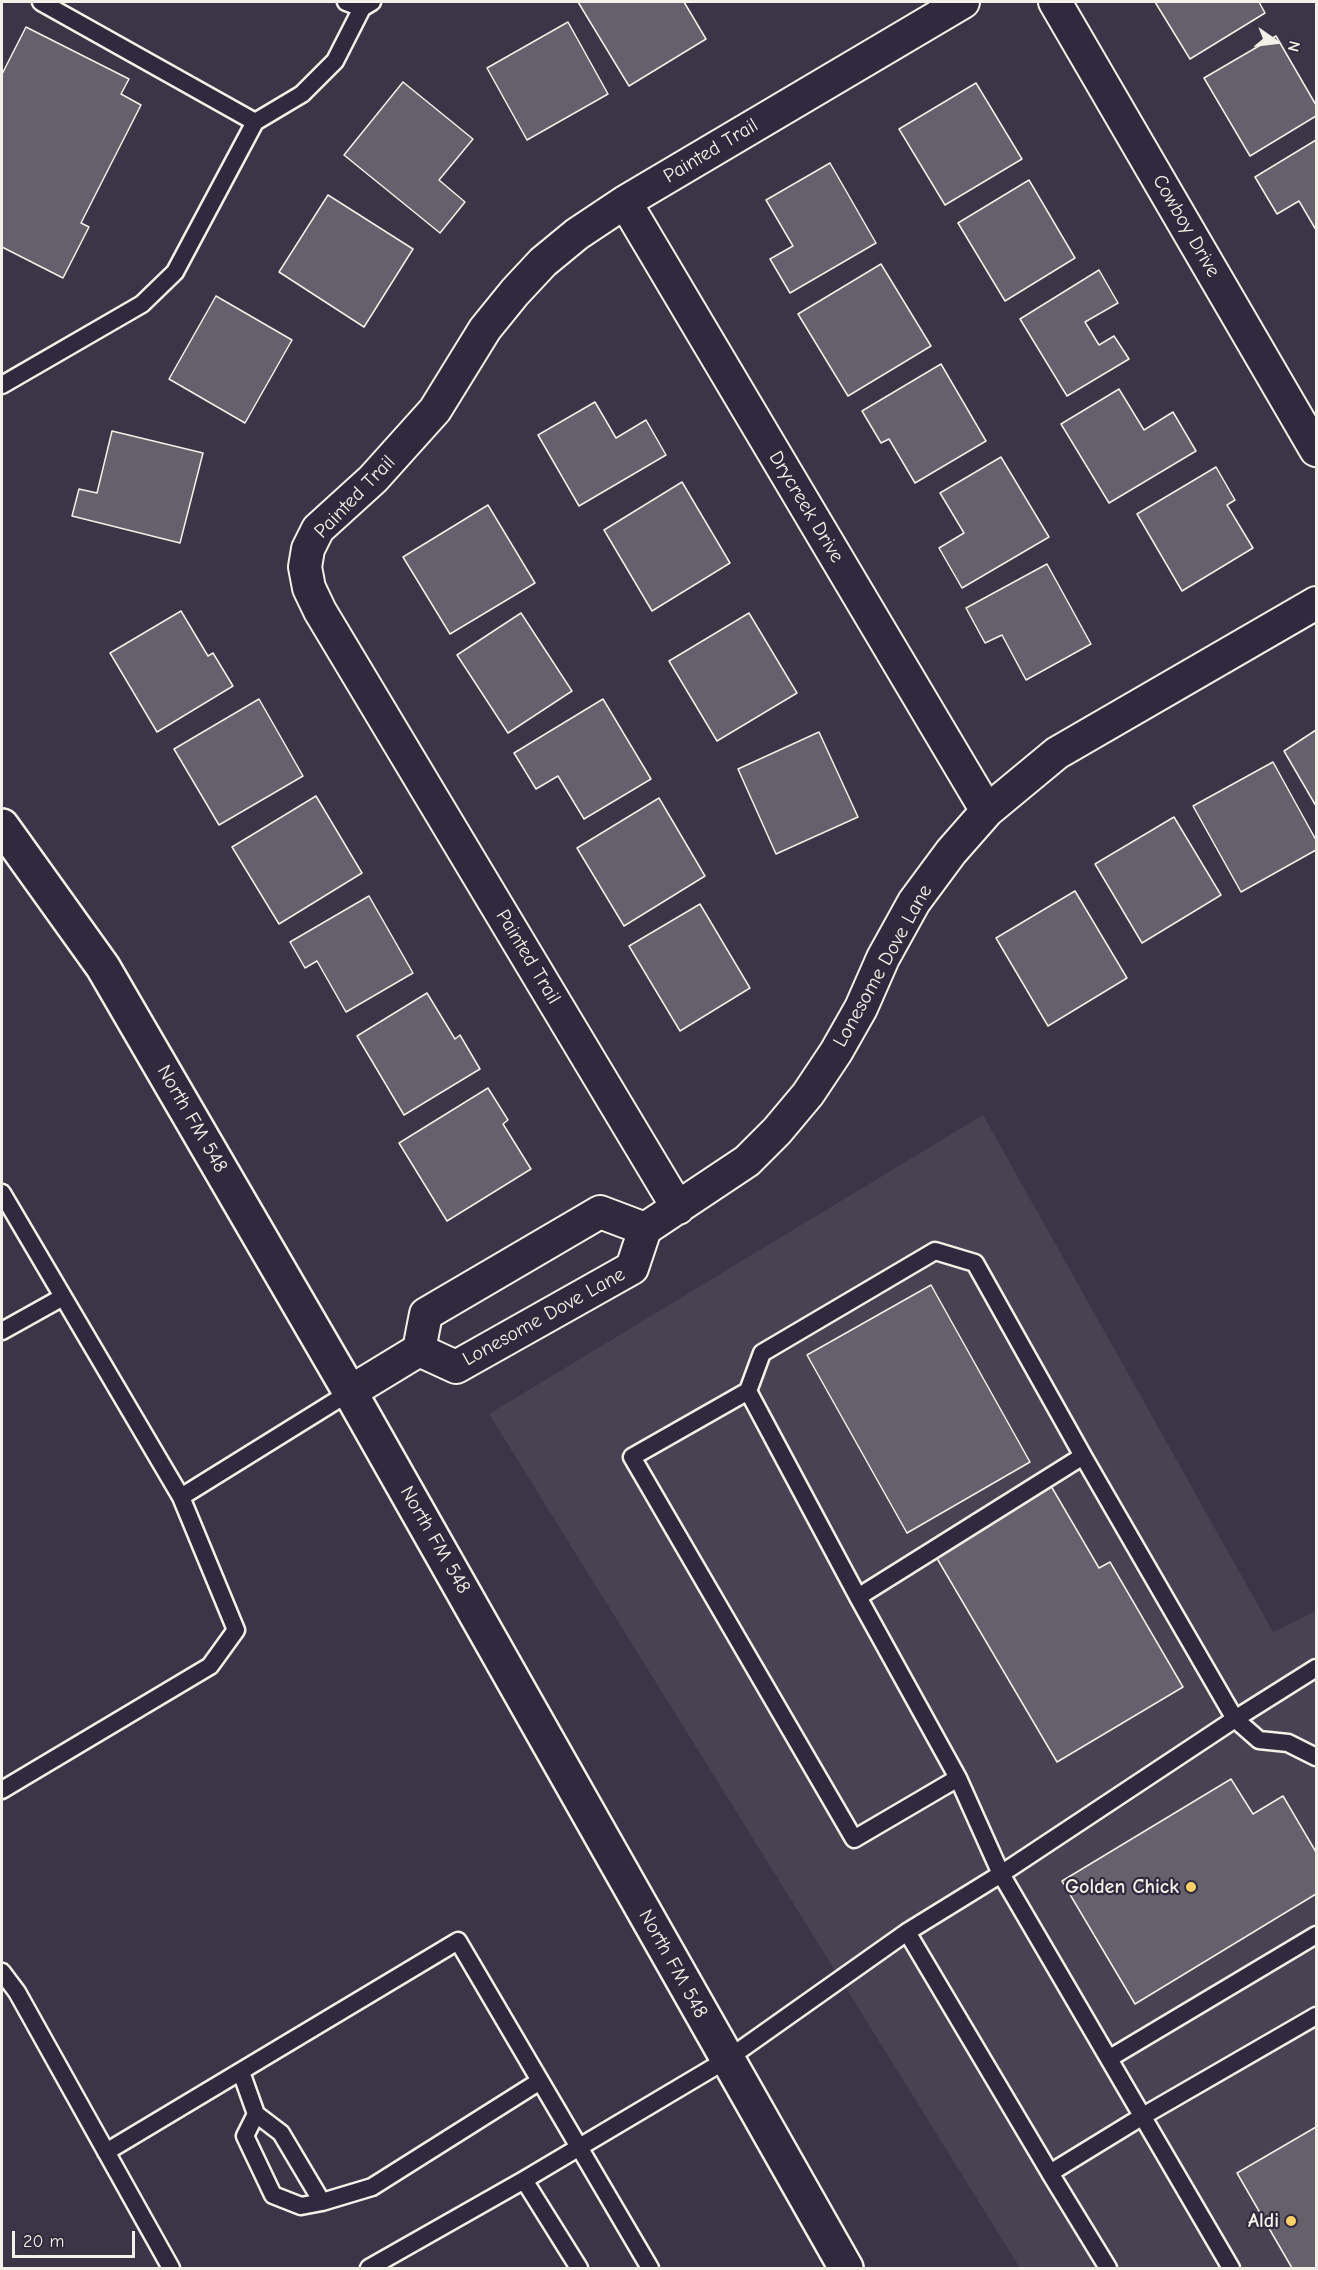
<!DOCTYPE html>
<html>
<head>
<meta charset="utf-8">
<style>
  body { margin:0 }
  #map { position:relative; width:1318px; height:2270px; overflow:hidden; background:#3b3647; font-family:"Comic Neue",sans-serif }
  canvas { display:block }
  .frame { position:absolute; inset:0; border:3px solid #f4f1e8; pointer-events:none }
  .north { position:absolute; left:1246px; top:12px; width:60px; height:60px; -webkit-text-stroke:4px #2f2a3d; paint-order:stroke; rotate:104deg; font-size:16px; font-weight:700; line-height:24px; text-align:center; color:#f4f1e8 }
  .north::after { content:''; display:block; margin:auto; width:21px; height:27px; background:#f4f1e8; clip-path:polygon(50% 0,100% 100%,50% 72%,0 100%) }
  .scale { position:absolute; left:12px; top:2231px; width:123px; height:27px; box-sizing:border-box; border:3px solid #f4f1e8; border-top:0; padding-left:8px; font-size:18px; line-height:21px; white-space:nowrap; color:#f4f1e8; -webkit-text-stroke:4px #2f2a3d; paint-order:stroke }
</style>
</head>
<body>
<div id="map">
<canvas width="1318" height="2270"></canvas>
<div class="frame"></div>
<div class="north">N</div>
<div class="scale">20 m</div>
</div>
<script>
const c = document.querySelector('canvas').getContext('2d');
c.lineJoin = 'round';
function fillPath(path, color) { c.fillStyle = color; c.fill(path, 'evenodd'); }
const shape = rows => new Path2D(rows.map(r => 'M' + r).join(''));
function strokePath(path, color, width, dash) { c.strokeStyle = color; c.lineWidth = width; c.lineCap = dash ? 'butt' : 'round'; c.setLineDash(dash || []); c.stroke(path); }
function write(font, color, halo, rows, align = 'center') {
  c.font = font + ' "Comic Neue",sans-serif'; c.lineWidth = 4.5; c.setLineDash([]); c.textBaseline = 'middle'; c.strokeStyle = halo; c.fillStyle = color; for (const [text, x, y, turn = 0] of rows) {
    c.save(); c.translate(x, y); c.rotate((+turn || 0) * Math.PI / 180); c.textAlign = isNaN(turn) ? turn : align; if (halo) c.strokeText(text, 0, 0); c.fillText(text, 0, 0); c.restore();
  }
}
fillPath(shape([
  [983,1115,1273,1632,1316,1611,1316,2268,1020,2268,489,1414]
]), '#484352');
const building = shape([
  [578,2,684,2,706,39,629,86,578,2],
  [1155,2,1259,2,1265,13,1190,59,1155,2],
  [568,22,608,94,527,140,487,68,568,22],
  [26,27,129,79,121,94,141,105,81,223,89,227,63,278,2,247,2,74,26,27],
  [1276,36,1316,105,1316,116,1250,156,1204,78,1276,36],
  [403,82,473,139,439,180,465,202,440,233,344,155,403,82],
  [976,83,1022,159,945,205,899,129,976,83],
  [1316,140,1316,230,1299,201,1277,214,1255,177,1316,140],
  [830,163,876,243,790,293,770,259,793,246,766,200,830,163],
  [1029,180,1075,258,1005,301,958,223,1029,180],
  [328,195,413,249,364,327,279,272,328,195],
  [881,264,931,346,848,396,798,314,881,264],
  [1099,270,1118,303,1085,322,1099,345,1114,336,1129,359,1067,396,1020,319,1099,270],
  [216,296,292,340,245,423,169,379,216,296],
  [941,364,986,441,915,483,889,439,881,443,862,411,941,364],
  [1119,389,1144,430,1173,412,1196,451,1109,503,1061,424,1119,389],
  [595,402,616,438,646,420,666,455,579,506,538,435,595,402],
  [112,431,203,453,180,543,72,516,79,489,97,493,112,431],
  [1001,457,1049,537,962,588,939,548,964,533,940,493,1001,457],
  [1216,467,1235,500,1227,505,1253,548,1182,591,1137,514,1216,467],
  [682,482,730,563,652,611,604,530,682,482],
  [488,505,535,583,450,634,403,557,488,505],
  [1047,564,1091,644,1026,680,1002,635,985,643,966,608,1047,564],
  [181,611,208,656,213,653,233,686,157,732,110,653,181,611],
  [521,613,572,691,508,733,457,655,521,613],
  [749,613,797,693,717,741,669,661,749,613],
  [259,699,303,776,219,825,174,749,259,699],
  [603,699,651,779,584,819,558,776,536,789,514,753,603,699],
  [1316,730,1316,806,1284,751,1316,730],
  [819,732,858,817,776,854,738,769,819,732],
  [1273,762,1316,840,1316,850,1241,892,1193,806,1273,762],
  [316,796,362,873,279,924,232,847,316,796],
  [659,798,705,876,624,926,577,848,659,798],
  [1174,817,1221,895,1142,943,1095,864,1174,817],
  [1075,891,1127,978,1048,1026,996,938,1075,891],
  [369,896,413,973,346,1012,317,961,305,968,290,942,369,896],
  [700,904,750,988,680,1031,629,946,700,904],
  [427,993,455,1039,460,1035,480,1069,404,1115,357,1036,427,993],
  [488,1088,508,1120,503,1124,531,1169,447,1221,399,1143,488,1088],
  [931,1285,1030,1462,907,1533,807,1355,931,1285],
  [1051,1486,1099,1568,1110,1562,1183,1687,1057,1762,935,1555,1051,1486],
  [1231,1779,1253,1814,1283,1796,1316,1852,1316,1894,1135,2004,1062,1881,1231,1779],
  [1316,2127,1316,2268,1292,2268,1237,2173,1316,2127]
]);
fillPath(building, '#65616c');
strokePath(building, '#f4f1e8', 1.5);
const service = shape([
  [346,2,362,8,372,2],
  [255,122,302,94,335,61,362,8],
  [2,385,142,304,175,272,255,122,41,2],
  [2,1193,181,1497,350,1392],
  [2,1331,63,1297],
  [748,1391,858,1597,958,1778],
  [1083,1456,975,1263,935,1251,762,1353,748,1391,632,1457,854,1839,958,1778,1001,1874,1231,2268],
  [858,1597,1083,1456,1235,1719,1259,1740,1288,1743,1316,1757],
  [2,1790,210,1666,236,1630,181,1497],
  [907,1932,1050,2173],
  [2,1972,17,1992,171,2268],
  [1110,2058,1316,1935],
  [241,2072,256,2114,245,2136,273,2195,301,2206,322,2202,372,2187,540,2081],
  [256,2114,281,2133,322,2202],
  [106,2152,458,1941,650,2268],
  [524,2180,579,2268],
  [369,2268,524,2180,726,2060,907,1932,1001,1874,1235,1719,1316,1668],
  [1108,2268,1050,2173,1143,2116,1316,2016]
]);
const minor = shape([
  [1055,2,1316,450],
  [625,202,987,811],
  [678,1208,320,611,309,588,305,567,308,549,318,529,373,479,435,410,485,329,515,292,543,262,577,234,625,202,963,2],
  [419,1350,456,1367,632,1268,645,1229,747,1161,777,1131,808,1094,836,1052,861,1008,883,958,914,902,951,852,987,811,1057,753,1316,603],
  [350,1392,419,1350,426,1314,600,1212,645,1229]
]);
const secondary = shape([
  [2,826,103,967,350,1392,846,2268]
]);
strokePath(service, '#f4f1e8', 21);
strokePath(minor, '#f4f1e8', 36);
strokePath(secondary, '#f4f1e8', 38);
strokePath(service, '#2f2a3d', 16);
strokePath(minor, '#2f2a3d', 32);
strokePath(secondary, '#2f2a3d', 33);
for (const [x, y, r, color] of [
  [1191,1887,6,"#ffd166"],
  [1291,2221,6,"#ffd166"]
]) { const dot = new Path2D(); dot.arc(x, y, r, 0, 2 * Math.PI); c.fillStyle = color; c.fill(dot); strokePath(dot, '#2f2a3d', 2); }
write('20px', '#f4f1e8', '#2f2a3d', [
  ["Painted Trail",711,151,-31],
  ["Cowboy Drive",1186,226,60],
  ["Painted Trail",355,497,-46],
  ["Drycreek Drive",806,507,59],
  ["Painted Trail",528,957,59],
  ["Lonesome Dove Lane",883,966,-61],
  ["North FM 548",192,1119,60],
  ["Lonesome Dove Lane",544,1317,-29],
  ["North FM 548",435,1540,60],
  ["North FM 548",673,1964,61]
]);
write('bold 20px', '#f4f1e8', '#2f2a3d', [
  ["Golden Chick",1179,1887],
  ["Aldi",1279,2221]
], 'right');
</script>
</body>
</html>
